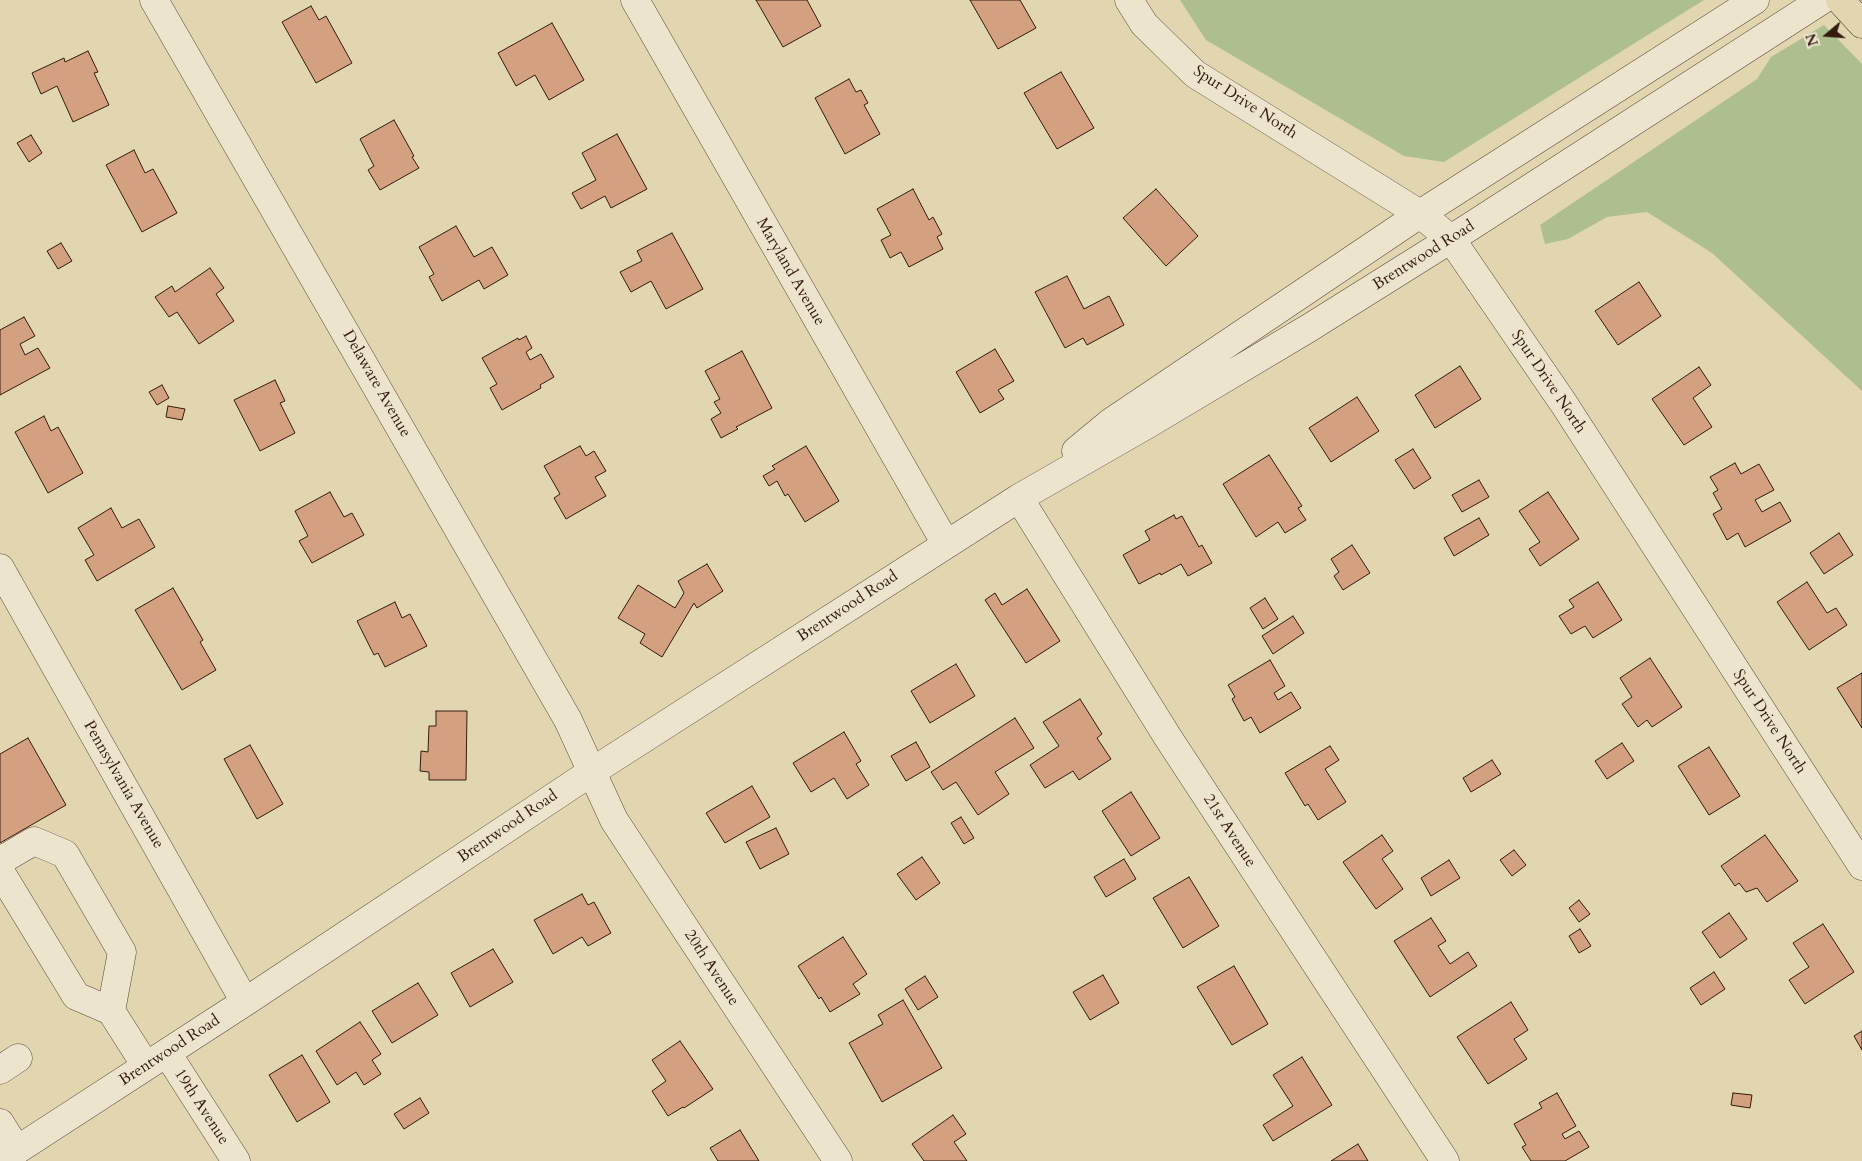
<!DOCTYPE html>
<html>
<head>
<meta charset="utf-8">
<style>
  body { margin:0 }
  #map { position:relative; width:1862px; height:1161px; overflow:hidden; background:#e2d6b1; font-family:Cardo,serif }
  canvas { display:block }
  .north { position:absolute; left:1802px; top:10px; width:50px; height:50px; -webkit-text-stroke:4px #ece4cc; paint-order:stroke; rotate:252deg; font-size:14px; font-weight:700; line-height:20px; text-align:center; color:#331a0c }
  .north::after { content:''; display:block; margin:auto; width:18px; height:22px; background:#331a0c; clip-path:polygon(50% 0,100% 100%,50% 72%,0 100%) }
</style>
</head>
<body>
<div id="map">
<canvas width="1862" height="1161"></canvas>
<div class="north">N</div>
</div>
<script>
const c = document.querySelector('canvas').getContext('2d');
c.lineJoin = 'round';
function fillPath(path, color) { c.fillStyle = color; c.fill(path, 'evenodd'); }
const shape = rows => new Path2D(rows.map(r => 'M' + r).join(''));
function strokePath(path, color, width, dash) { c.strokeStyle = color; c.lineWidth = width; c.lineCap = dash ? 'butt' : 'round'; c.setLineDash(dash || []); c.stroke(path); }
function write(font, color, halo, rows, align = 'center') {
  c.font = font + ' Cardo,serif'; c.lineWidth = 4; c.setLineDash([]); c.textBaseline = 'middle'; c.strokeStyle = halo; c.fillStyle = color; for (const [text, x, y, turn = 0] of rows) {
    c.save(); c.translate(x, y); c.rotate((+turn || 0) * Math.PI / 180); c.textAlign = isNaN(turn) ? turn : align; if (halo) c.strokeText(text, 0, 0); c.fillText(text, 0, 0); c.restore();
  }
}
fillPath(shape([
  [1180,0,1704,0,1444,162,1404,156,1206,40],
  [1824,25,1862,64,1862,391,1712,253,1647,212,1607,217,1568,239,1545,244,1540,225,1757,79,1771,57]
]), '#aebf8f');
const building = shape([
  [756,0,807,0,821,26,783,47,756,0],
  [970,0,1020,0,1036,28,998,49,970,0],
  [311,6,319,20,326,16,352,63,316,83,282,22,311,6],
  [552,23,584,80,549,100,535,75,516,86,498,53,552,23],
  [88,51,98,72,94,73,109,105,73,122,57,86,41,94,32,73,64,58,65,62,88,51],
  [1061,72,1094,128,1057,149,1024,93,1061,72],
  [849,79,856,92,861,90,868,103,864,105,880,134,845,154,815,98,849,79],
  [394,120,414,156,412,157,419,168,380,190,368,170,374,166,360,139,394,120],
  [617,134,647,189,611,208,605,196,581,209,572,193,596,180,582,153,617,134],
  [31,135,42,153,29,162,17,143,31,135],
  [134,150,145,173,153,169,177,213,142,232,106,165,134,150],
  [913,189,929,220,933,217,942,234,937,237,943,249,909,267,901,252,890,258,881,240,891,235,877,209,913,189],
  [1156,189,1198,236,1166,266,1123,218,1156,189],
  [456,226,474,257,492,247,508,275,484,289,479,280,442,301,429,277,434,274,419,247,456,226],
  [672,233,703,289,666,309,651,281,631,292,620,272,642,261,637,251,672,233],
  [61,243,72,261,58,269,47,251,61,243],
  [210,268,224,288,216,294,234,321,199,344,177,312,169,317,155,297,172,286,175,292,210,268],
  [1067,276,1084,309,1109,296,1124,325,1087,345,1083,338,1065,348,1035,292,1067,276],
  [1639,282,1661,316,1618,345,1595,311,1639,282],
  [24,317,35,336,20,344,25,355,38,348,50,368,0,395,0,330,24,317],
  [526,336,532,348,526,352,530,360,541,354,554,377,540,385,541,388,502,410,490,388,497,384,482,358,518,338,519,340,526,336],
  [995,349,1014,381,998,390,1004,399,980,413,956,372,995,349],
  [742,351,772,408,736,427,738,429,721,438,711,419,721,413,714,402,720,399,705,371,742,351],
  [1460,366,1481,399,1435,428,1415,395,1460,366],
  [1699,367,1711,385,1693,398,1712,427,1684,445,1652,399,1699,367],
  [275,380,285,401,280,403,295,433,260,451,234,400,275,380],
  [162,385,169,398,157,405,149,392,162,385],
  [1357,397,1379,431,1331,462,1309,428,1357,397],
  [168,406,185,409,182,420,166,417,168,406],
  [44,416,51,431,58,427,83,473,48,493,15,432,44,416],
  [580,446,586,456,594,451,606,471,595,477,606,496,566,519,554,498,560,494,544,466,580,446],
  [806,446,839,501,805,522,788,494,785,496,777,481,769,486,763,476,775,469,772,466,806,446],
  [1413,449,1431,478,1414,489,1395,460,1413,449],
  [1269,455,1302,506,1298,508,1306,520,1285,533,1278,522,1256,537,1223,484,1269,455],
  [1735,463,1741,474,1759,464,1774,490,1755,500,1762,512,1780,502,1791,521,1745,547,1738,533,1727,540,1713,514,1722,509,1713,493,1718,490,1710,477,1735,463],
  [1479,480,1489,497,1462,512,1452,495,1479,480],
  [330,492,344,517,352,513,364,535,312,563,299,541,308,536,295,511,330,492],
  [1548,492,1579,539,1540,566,1529,549,1540,542,1519,511,1548,492],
  [111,508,122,528,139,519,155,547,97,581,85,560,94,555,78,528,111,508],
  [1174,515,1176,519,1182,516,1199,547,1202,545,1212,563,1188,576,1181,564,1161,575,1160,573,1139,584,1123,555,1150,540,1145,531,1174,515],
  [1479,518,1489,535,1454,556,1444,538,1479,518],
  [1839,533,1853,555,1824,574,1810,553,1839,533],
  [1352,545,1370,573,1343,590,1334,576,1339,572,1331,559,1352,545],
  [707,564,723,591,697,608,694,603,662,657,640,643,645,634,618,618,638,585,675,608,684,593,678,581,707,564],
  [1598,582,1622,620,1593,638,1585,626,1571,634,1559,616,1574,607,1569,600,1598,582],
  [1807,582,1827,613,1836,608,1847,625,1809,650,1777,602,1807,582],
  [173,588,203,640,200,642,216,670,182,690,135,610,173,588],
  [1027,589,1060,641,1026,663,985,600,995,593,1002,605,1027,589],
  [1265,598,1278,619,1263,629,1250,608,1265,598],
  [395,602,402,618,410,614,427,646,385,667,378,653,374,655,357,621,395,602],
  [1293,616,1304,633,1273,654,1262,636,1293,616],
  [1650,658,1682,707,1652,727,1647,720,1638,727,1622,704,1632,697,1620,678,1650,658],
  [1270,660,1285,686,1274,693,1278,700,1291,692,1301,708,1260,733,1251,717,1244,721,1232,699,1235,697,1228,685,1270,660],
  [956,664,975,696,930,723,911,691,956,664],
  [1862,673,1862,728,1837,688,1862,673],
  [1080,699,1102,734,1097,738,1111,759,1079,780,1073,771,1045,788,1030,765,1059,746,1043,722,1080,699],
  [436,711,467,711,466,780,429,780,429,772,420,771,421,751,428,752,429,726,436,726,436,711],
  [1015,718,1034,748,995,772,1009,794,978,815,956,782,943,790,931,772,1015,718],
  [844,732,861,761,856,764,869,785,847,799,834,778,811,792,793,763,844,732],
  [28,738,66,805,0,843,0,754,28,738],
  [916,742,930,767,906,781,891,756,916,742],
  [1622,743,1634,761,1607,779,1595,761,1622,743],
  [250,745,283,804,257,819,224,759,250,745],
  [1330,746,1339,760,1325,769,1346,802,1318,820,1308,804,1305,806,1285,773,1330,746],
  [1709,747,1740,796,1709,815,1678,766,1709,747],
  [1492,760,1501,774,1471,792,1463,778,1492,760],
  [752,786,770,817,725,843,706,813,752,786],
  [1131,792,1160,838,1131,856,1102,811,1131,792],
  [961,817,974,838,964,844,951,823,961,817],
  [776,828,789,854,760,869,746,842,776,828],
  [1382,835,1393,851,1382,859,1403,889,1376,909,1343,862,1382,835],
  [1765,835,1798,881,1767,902,1757,888,1746,892,1739,883,1735,886,1721,866,1765,835],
  [1514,850,1526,865,1512,876,1500,860,1514,850],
  [922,857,940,883,916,900,897,874,922,857],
  [1124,859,1136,879,1106,897,1094,877,1124,859],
  [1449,860,1460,878,1431,896,1421,878,1449,860],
  [1189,877,1219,926,1183,948,1153,898,1189,877],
  [582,894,588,905,594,902,611,933,588,946,582,937,553,954,534,920,582,894],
  [1579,900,1590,914,1579,922,1569,908,1579,900],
  [1729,913,1747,939,1720,958,1702,932,1729,913],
  [1431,918,1446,941,1438,946,1450,964,1468,952,1477,966,1430,997,1394,941,1431,918],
  [1823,924,1854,972,1805,1004,1789,980,1809,967,1793,943,1823,924],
  [1580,929,1591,946,1579,953,1569,936,1580,929],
  [843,937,867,974,853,984,860,994,830,1012,821,997,819,999,798,966,843,937],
  [493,949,513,982,470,1007,451,973,493,949],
  [1234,966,1268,1024,1232,1045,1197,987,1234,966],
  [1714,972,1725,989,1701,1005,1690,988,1714,972],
  [1103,975,1119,1003,1090,1020,1073,992,1103,975],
  [925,976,938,997,918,1010,905,989,925,976],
  [418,983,438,1015,392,1043,372,1011,418,983],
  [903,1000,942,1068,882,1102,849,1043,883,1024,878,1015,903,1000],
  [1511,1002,1528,1030,1514,1039,1527,1059,1488,1084,1457,1037,1511,1002],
  [360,1022,381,1054,372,1060,381,1074,364,1085,356,1072,337,1085,316,1051,360,1022],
  [1862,1031,1862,1050,1854,1036,1862,1031],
  [680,1041,713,1089,684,1108,683,1107,668,1116,652,1091,666,1081,652,1060,680,1041],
  [302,1055,330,1102,297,1122,269,1075,302,1055],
  [1302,1057,1332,1105,1273,1141,1263,1125,1293,1106,1273,1075,1302,1057],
  [1557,1093,1576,1126,1562,1134,1565,1139,1579,1131,1589,1147,1565,1161,1531,1161,1522,1147,1526,1145,1514,1124,1542,1108,1539,1103,1557,1093],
  [1733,1093,1752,1095,1750,1108,1731,1105,1733,1093],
  [420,1098,429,1113,404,1129,394,1114,420,1098],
  [953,1115,966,1134,954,1142,967,1161,924,1161,912,1144,953,1115],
  [740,1130,759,1161,718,1161,710,1148,740,1130],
  [1358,1144,1368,1161,1331,1161,1358,1144]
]);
fillPath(building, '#d4a180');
strokePath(building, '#331a0c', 1);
const minor = shape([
  [154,0,568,720,614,820,838,1161],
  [635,0,946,544],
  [1129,0,1144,24,1195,74,1420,214,1451,239,1564,404,1862,866],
  [1076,451,1111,422,1420,214,1755,0],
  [1019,498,1167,736,1445,1161],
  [0,568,245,1002],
  [0,861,34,841,65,854,122,952,111,1011,146,1066],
  [0,871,76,996,111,1011],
  [167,1053,236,1161],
  [0,1070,18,1058],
  [0,1123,17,1150],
  [0,1161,245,1002,593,771,1019,498,1148,424,1309,328,1451,239,1822,0]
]);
const highway = shape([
  [1840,0,1862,24]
]);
strokePath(minor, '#5f4935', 29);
strokePath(highway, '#331a0c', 29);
strokePath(minor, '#ece4cc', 28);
strokePath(highway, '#e2d6b1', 28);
write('16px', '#331a0c', '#ece4cc', [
  ["Spur Drive North",1245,103,33],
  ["Brentwood Road",1424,256,-32],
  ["Maryland Avenue",790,272,60],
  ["Spur Drive North",1548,382,56],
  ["Delaware Avenue",376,384,60],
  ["Brentwood Road",848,607,-33],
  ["Spur Drive North",1769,722,57],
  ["Pennsylvania Avenue",123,785,60],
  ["Brentwood Road",508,827,-34],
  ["21st Avenue",1229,831,57],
  ["20th Avenue",711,968,57],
  ["Brentwood Road",170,1051,-33],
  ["19th Avenue",201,1107,57]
]);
</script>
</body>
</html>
